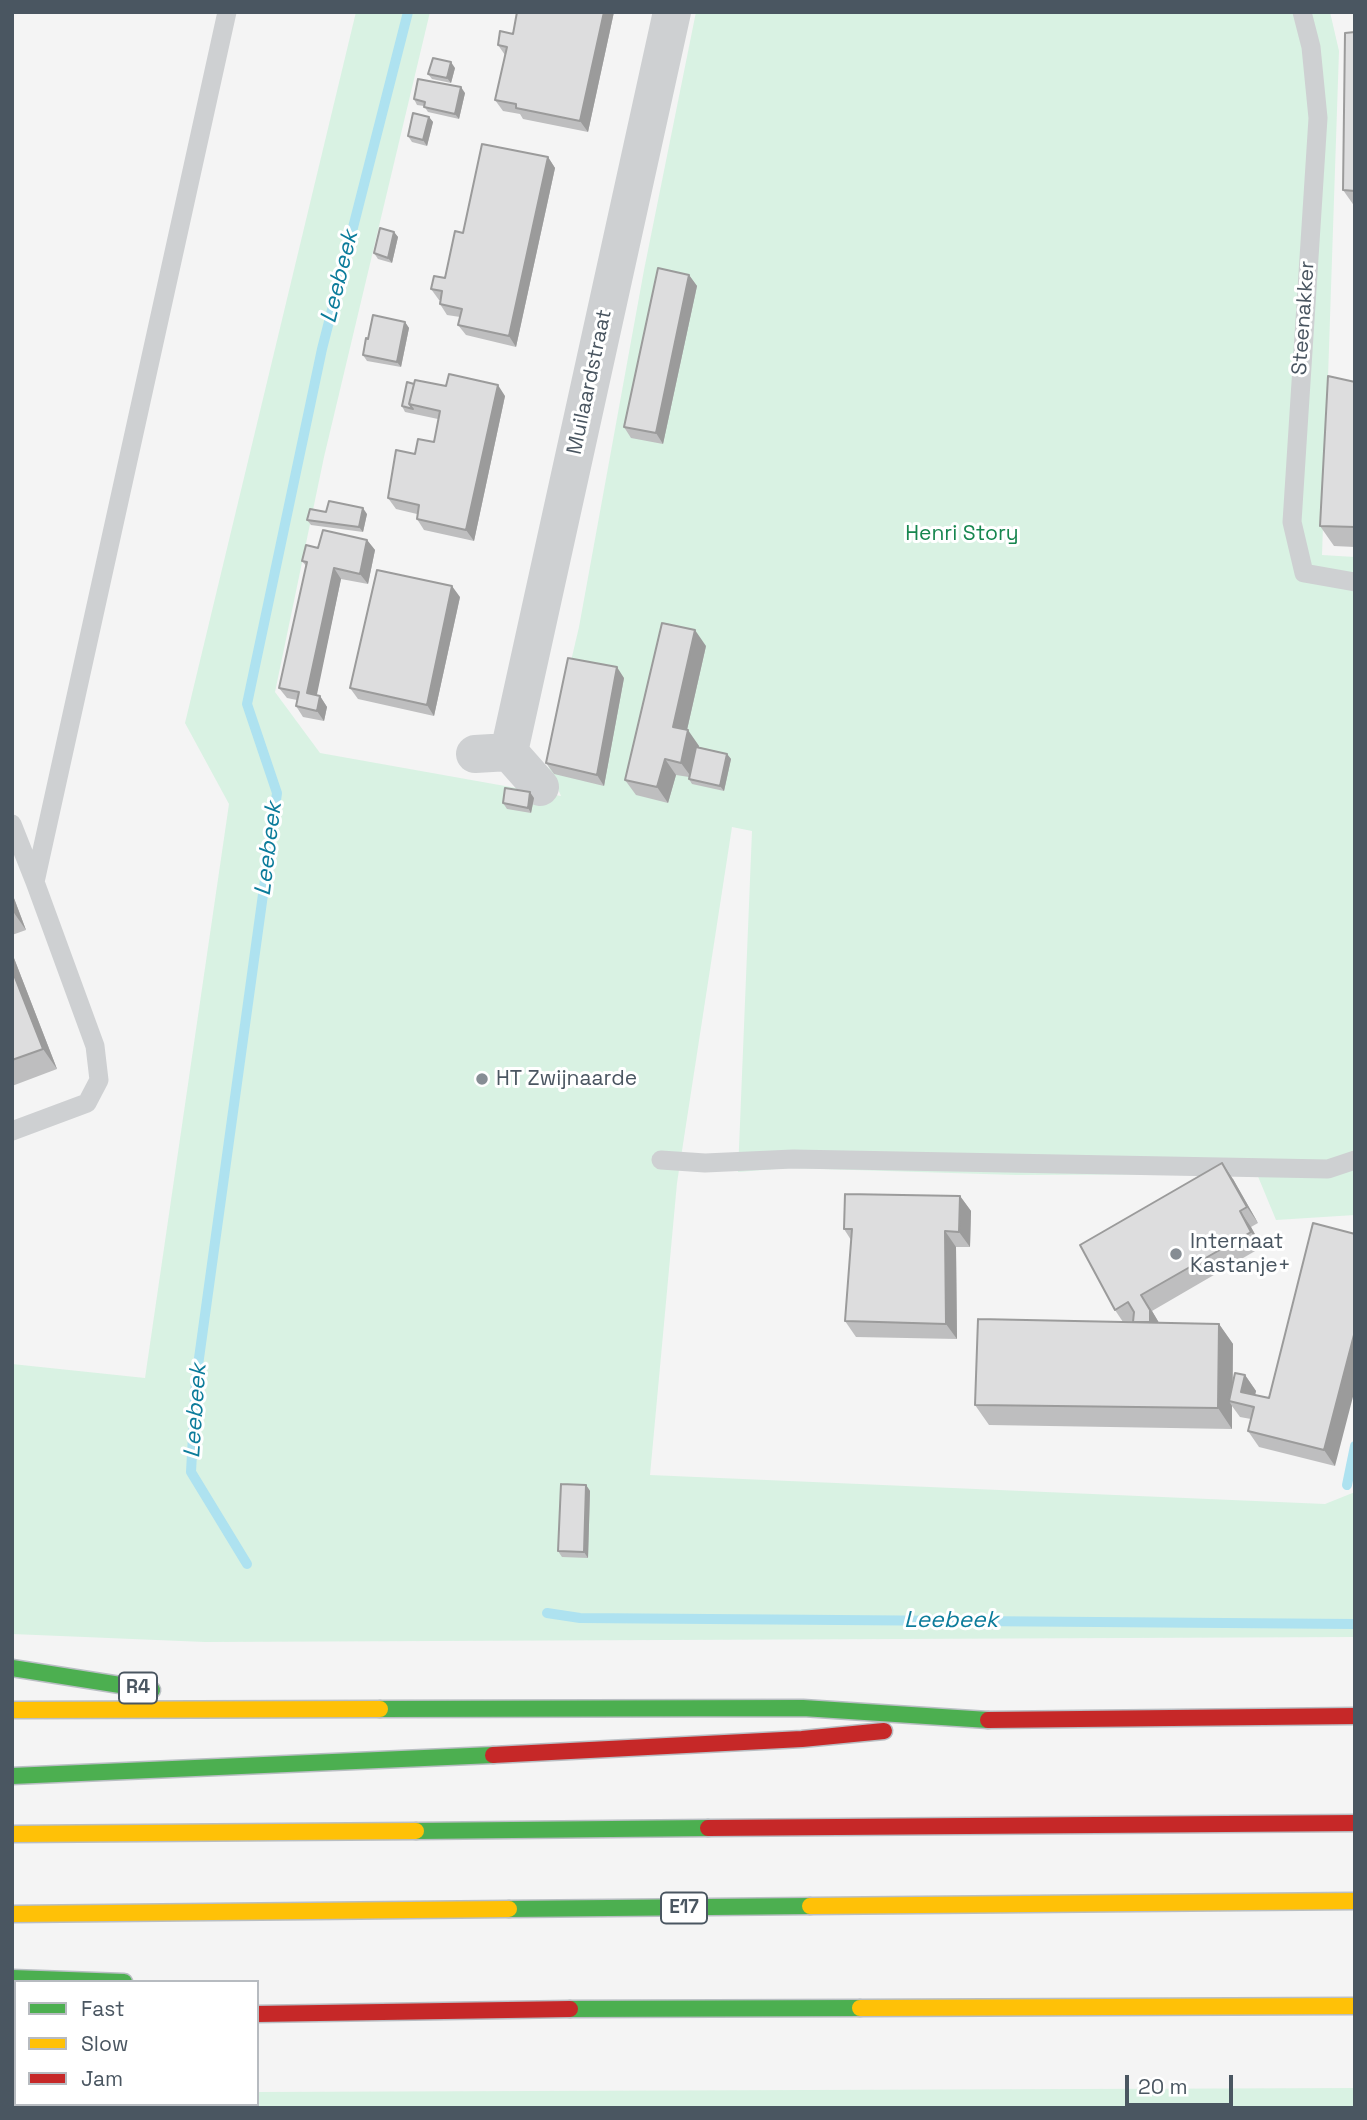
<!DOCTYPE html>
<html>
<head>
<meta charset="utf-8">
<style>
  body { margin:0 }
  #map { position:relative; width:1367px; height:2120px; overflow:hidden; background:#f4f4f4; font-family:"Space Grotesk",sans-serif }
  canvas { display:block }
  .frame { position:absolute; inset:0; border:14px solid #4a5661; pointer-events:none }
  .legend { position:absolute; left:14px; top:1980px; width:245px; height:126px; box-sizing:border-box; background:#fff; border:2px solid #b7bbc0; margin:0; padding:9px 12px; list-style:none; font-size:21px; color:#4a5661 }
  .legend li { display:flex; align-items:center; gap:14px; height:35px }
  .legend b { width:35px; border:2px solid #b7bbc0 }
  .scale { position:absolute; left:1125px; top:2075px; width:108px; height:32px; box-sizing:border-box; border:4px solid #4a5661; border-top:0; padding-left:9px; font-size:21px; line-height:24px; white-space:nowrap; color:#4a5661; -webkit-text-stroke:5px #fff; paint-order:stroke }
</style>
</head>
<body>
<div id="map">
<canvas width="1367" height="2120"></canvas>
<div class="frame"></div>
<ul class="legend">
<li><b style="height:9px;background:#4caf50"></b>Fast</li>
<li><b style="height:9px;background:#ffc107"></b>Slow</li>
<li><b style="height:9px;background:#c62828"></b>Jam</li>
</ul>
<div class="scale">20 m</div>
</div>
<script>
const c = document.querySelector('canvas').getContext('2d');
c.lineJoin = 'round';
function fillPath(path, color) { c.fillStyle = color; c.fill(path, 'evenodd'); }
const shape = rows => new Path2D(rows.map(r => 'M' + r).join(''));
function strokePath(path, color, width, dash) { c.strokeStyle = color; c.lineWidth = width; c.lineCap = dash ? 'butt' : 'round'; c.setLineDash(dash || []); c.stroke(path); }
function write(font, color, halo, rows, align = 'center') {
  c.font = font + ' "Space Grotesk",sans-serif'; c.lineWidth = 6; c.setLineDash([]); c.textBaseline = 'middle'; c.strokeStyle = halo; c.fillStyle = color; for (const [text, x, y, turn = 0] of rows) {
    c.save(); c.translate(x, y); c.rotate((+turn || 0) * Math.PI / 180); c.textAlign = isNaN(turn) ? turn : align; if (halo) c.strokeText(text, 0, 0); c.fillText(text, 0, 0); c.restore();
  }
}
fillPath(shape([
  [356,12,430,12,324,457,275,692,320,753,561,796,547,763,579,627,644,270,696,12,1330,12,1339,51,1322,555,1355,557,1355,1215,1276,1220,1257,1174,1016,1175,789,1168,738,1172,752,831,732,827,677,1183,650,1475,1325,1504,1355,1492,1355,1637,205,1642,12,1634,12,1364,145,1378,229,804,185,723],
  [1355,2088,1355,2108,12,2108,12,2092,16,2092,16,2104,257,2104,257,2092]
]), '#d9f2e3');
strokePath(shape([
  [1347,1485,1355,1446],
  [247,1564,191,1472,196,1380,277,793,247,704,322,349,408,12],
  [547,1613,580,1618,1355,1624]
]), '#aee2f0', 10);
const fast = shape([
  [12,1668,152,1690],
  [380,1709,803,1708,988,1720],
  [12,1776,493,1755],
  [416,1831,708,1828],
  [509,1909,810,1906],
  [12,1978,124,1982],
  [570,2009,860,2008]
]);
const slow = shape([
  [12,1710,380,1709],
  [12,1834,416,1831],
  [810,1906,1355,1901],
  [12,1914,509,1909],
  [860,2008,1355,2006]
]);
const jam = shape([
  [988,1720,1355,1716],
  [493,1755,802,1739,884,1731],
  [708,1828,1355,1823],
  [257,2014,570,2009],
  [12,2018,16,2018]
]);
strokePath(fast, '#b9bec3', 19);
strokePath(slow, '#b9bec3', 19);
strokePath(jam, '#b9bec3', 19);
strokePath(shape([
  [1302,12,1311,47,1318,118,1292,522,1304,573,1355,582],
  [12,824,35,882],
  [12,1131,87,1103,99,1080,95,1046,35,882,227,12],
  [661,1160,705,1163,793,1159,1328,1169,1355,1160]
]), '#ced0d2', 19);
strokePath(shape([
  [475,754,509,752],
  [540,787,509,752,672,12]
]), '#ced0d2', 38);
strokePath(fast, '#4caf50', 16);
strokePath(slow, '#ffc107', 16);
strokePath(jam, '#c62828', 16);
fillPath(shape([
  [517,12,614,12,588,132,523,119,520,114,503,111,495,100,505,55,498,45,513,34],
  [1355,32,1355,207,1343,190],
  [455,68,451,83,432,79,428,74],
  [465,93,459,119,428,112,424,106,417,105,414,99],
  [429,117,433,122,427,146,412,142,408,136],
  [548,157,555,168,516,347,466,335,458,325,460,317,447,315,440,304,441,300,439,300,431,289,445,278,463,233],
  [394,232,398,237,392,263,378,259,374,253],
  [689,275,697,286,663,444,631,438,624,427],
  [405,322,409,328,401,367,367,361,363,355,368,339],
  [1355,382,1355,547,1334,546,1320,526],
  [414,384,446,386,505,396,474,541,424,530,417,519,417,514,396,509,388,498,434,442,438,419,405,412,402,406],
  [326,512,367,514,363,532,311,525,307,520],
  [367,540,375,550,368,584,341,579,316,695,320,696,327,707,324,721,303,717,296,706,297,700,287,698,279,688,306,566,302,561,318,548],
  [460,597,434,716,358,699,350,688],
  [706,646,687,730,699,746,699,747,727,754,731,759,724,791,692,784,689,779,689,777,676,775,668,803,636,795,625,780],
  [624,678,604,786,554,774,546,763],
  [534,798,531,813,507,809,503,803],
  [12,893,26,930,12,935],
  [12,953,57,1069,12,1086],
  [1233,1179,1258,1223,1251,1227,1262,1247,1152,1311,1159,1323,1219,1324,1233,1344,1233,1383,1245,1375,1256,1391,1255,1395,1269,1398,1313,1223,1335,1466,1259,1447,1248,1431,1251,1419,1240,1417,1232,1406,1232,1429,989,1425,975,1405,1123,1322,1115,1310],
  [960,1196,971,1211,970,1247,956,1247,957,1339,856,1337,845,1321,851,1240,844,1229],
  [586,1485,590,1491,588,1558,562,1557,558,1551]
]), '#bebebf');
fillPath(shape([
  [604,12,614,12,588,132,580,121],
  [451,62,455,68,451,83,447,78],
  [461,87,465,93,459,119,455,114],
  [429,117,433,122,427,146,423,140],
  [548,157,555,168,516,347,509,336],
  [394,232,398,237,392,263,388,258],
  [689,275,697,286,663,444,656,433],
  [405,322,409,328,401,367,397,362],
  [498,385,505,396,474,541,466,530],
  [363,508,367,514,363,532,359,527],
  [367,540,375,550,368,584,360,574],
  [334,568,341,579,315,704,307,693],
  [452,586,460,597,434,716,427,705],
  [695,630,706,646,684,743,673,727],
  [617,667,624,678,604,786,597,775],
  [320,696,327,707,324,721,317,711],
  [688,730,699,746,692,778,681,763],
  [727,754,731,759,724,791,720,786],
  [665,759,676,775,668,803,657,787],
  [530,792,534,798,531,813,528,808],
  [12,893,26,930,12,910],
  [12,953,57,1069,43,1049,12,970],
  [1222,1163,1233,1179,1258,1223,1247,1207],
  [960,1196,971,1211,970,1247,959,1232],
  [1240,1211,1251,1227,1262,1247,1251,1232],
  [945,1231,956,1247,957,1339,946,1324],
  [1141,1295,1152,1311,1161,1326,1149,1327],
  [1219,1324,1233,1344,1232,1402,1229,1401,1232,1406,1232,1429,1218,1408],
  [1355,1331,1355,1389,1335,1466,1324,1450],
  [1245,1375,1256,1391,1252,1408,1241,1392],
  [586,1485,590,1491,588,1558,584,1552]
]), '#9b9b9b');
const building = shape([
  [517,12,604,12,580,121,516,108,516,104,495,100,507,47,498,45,500,31,513,34,517,12],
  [1355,32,1355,191,1343,190,1345,33,1355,32],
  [433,58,451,62,447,78,428,74,433,58],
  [418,79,461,87,455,114,424,107,425,102,414,99,418,79],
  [413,113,429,117,423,140,408,136,413,113],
  [482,144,548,157,509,336,458,325,462,309,440,304,442,291,431,289,434,276,445,278,455,231,463,233,482,144],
  [380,228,394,232,388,258,374,253,380,228],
  [658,268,689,275,656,433,624,427,658,268],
  [373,315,405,322,397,362,363,355,366,338,368,339,373,315],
  [449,374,498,385,466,530,417,519,419,505,388,498,396,450,415,454,418,439,434,442,440,411,409,404,415,380,446,386,449,374],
  [1328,376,1355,382,1355,527,1320,526,1328,376],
  [407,382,414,384,409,404,413,409,402,406,407,382],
  [329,501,363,508,359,527,307,520,310,509,326,512,329,501],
  [323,530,367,540,360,574,334,568,307,693,320,696,317,711,296,706,299,692,279,688,307,562,302,561,306,545,318,548,323,530],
  [377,570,452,586,427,705,350,688,377,570],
  [662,623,695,630,673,727,688,730,681,763,665,759,657,787,625,780,662,623],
  [568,658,617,667,597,775,546,763,568,658],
  [696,747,727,754,720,786,689,779,696,747],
  [505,788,530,792,528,808,503,803,505,788],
  [12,970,43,1049,12,1060,12,970],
  [1222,1163,1247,1207,1240,1211,1251,1232,1141,1295,1150,1310,1150,1322,1133,1322,1134,1312,1128,1302,1115,1310,1080,1245,1222,1163],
  [845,1194,960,1196,959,1232,945,1231,946,1324,845,1321,852,1229,844,1229,845,1194],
  [1313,1223,1355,1234,1355,1331,1324,1450,1248,1431,1254,1407,1229,1401,1235,1373,1245,1375,1241,1392,1269,1398,1313,1223],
  [978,1319,1219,1324,1218,1408,975,1405,978,1319],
  [561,1484,586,1485,584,1552,558,1551,561,1484]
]);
fillPath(building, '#ddddde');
strokePath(building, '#9b9b9b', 2);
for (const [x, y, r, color] of [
  [482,1079,7,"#868d94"],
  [1176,1254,7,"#868d94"]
]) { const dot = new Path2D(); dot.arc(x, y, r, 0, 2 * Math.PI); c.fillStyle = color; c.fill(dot); strokePath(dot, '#fff', 2.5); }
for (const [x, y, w] of [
  [138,1688,38],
  [684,1908,46]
]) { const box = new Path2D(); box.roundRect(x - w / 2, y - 15.5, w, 31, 5); c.fillStyle = '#fff'; c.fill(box); strokePath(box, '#4a5661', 2); }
write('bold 19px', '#4a5661', null, [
  ["R4",138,1688],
  ["E17",684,1908]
]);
write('21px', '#4a5661', '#fff', [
  ["Steenakker",1304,318,-86],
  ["Muilaardstraat",590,382,-78]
]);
write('21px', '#17864f', '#fff', [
  ["Henri Story",962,534]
]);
write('21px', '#4a5661', '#fff', [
  ["HT Zwijnaarde",496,1079],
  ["Internaat",1190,1242],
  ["Kastanje+",1190,1266]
], 'left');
write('italic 23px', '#0c7c9b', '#fff', [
  ["Leebeek",340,277,-76],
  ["Leebeek",269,849,-83],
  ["Leebeek",196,1411,-86],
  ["Leebeek",951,1621]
]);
</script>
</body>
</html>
